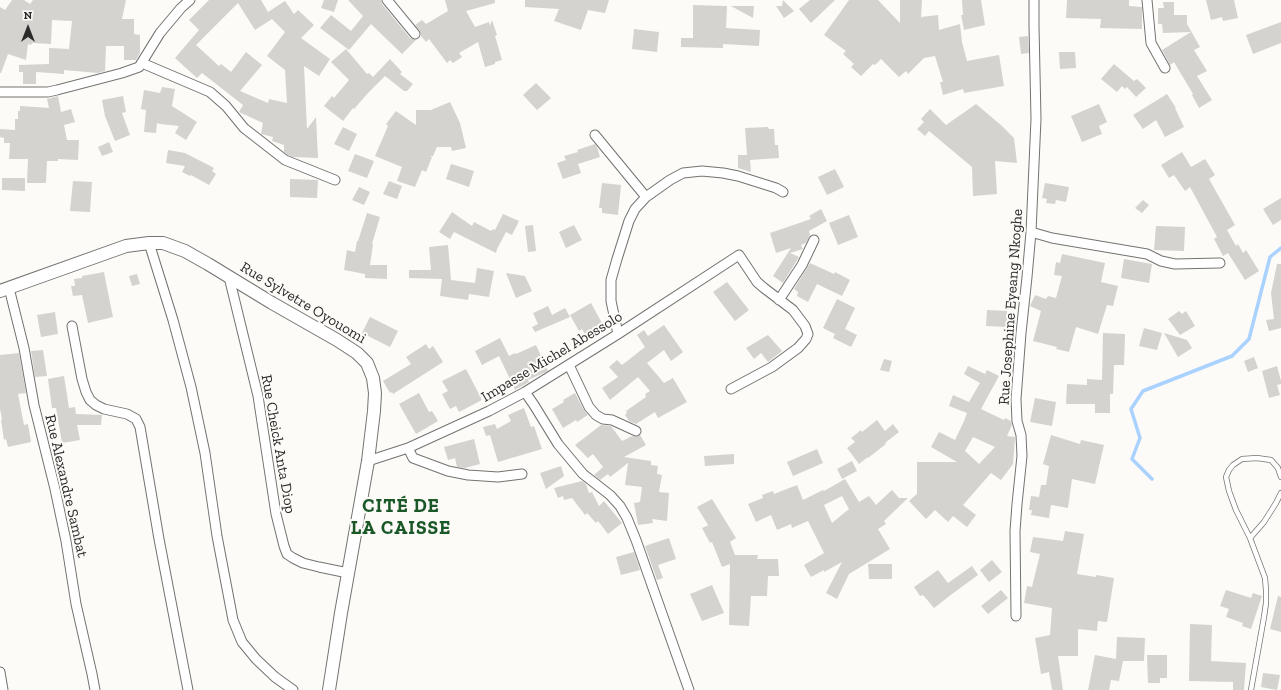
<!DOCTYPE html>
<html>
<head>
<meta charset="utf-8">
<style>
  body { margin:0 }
  #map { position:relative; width:1281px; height:690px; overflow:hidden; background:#fcfbf8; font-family:"Zilla Slab",serif }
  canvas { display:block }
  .north { position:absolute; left:8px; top:8px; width:40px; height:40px; -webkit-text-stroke:3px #fcfbf8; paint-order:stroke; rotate:0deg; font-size:11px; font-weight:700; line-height:16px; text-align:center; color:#2b2b2a }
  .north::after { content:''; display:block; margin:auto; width:14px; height:18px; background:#2b2b2a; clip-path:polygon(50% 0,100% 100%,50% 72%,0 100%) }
</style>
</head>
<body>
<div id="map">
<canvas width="1281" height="690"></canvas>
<div class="north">N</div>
</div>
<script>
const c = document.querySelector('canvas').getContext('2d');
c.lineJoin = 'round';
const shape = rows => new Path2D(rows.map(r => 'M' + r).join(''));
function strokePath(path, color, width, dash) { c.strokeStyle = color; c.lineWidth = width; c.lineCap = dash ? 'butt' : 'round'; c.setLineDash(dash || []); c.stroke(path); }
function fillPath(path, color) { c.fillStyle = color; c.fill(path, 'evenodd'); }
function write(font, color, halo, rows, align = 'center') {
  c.font = font + ' "Zilla Slab",serif'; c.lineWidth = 4; c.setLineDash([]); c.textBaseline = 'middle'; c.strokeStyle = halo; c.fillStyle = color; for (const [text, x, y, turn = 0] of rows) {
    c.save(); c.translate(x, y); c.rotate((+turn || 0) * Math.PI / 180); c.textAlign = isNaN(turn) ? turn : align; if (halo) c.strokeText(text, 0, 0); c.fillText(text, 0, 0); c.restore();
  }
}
strokePath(shape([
  [1152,479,1132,459,1140,438,1131,409,1143,391,1232,356,1249,339,1270,257,1281,248]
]), '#aad2ff', 3.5);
fillPath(shape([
  [12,0,24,0,30,4,33,0,126,0,122,19,134,19,134,34,140,35,140,53,136,60,124,60,124,46,106,46,105,71,98,73,64,70,64,74,36,72,36,84,23,84,23,72,19,72,19,65,49,64,49,48,69,49,72,21,52,20,51,44,32,43,31,45,28,44,26,60,8,54,1,73,0,73,0,7,5,10],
  [209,0,261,0,268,12,285,1,294,14,298,10,314,25,301,38,330,59,319,76,304,66,307,129,316,117,318,158,293,157,288,155,284,152,284,145,272,141,273,137,261,134,263,123,239,112,243,105,202,73,197,78,175,58,199,30,189,20],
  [238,3,255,30,272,19,285,32,267,56,285,70,287,103,269,99,268,103,240,91,262,65,246,52,231,72,221,64,219,66,196,45],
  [324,0,338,0,334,12,321,8],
  [348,0,381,0,382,4,410,38,416,40,402,54,371,24,349,50,320,28,331,15,351,31,363,16],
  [445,0,495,0,495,3,466,11,475,27,489,22,490,26,492,20,497,35,495,36,502,60,495,62,495,64,485,67,478,42,459,53,462,57,453,63,450,60,447,63,429,39,426,42,421,36,420,31,415,25,422,20,426,24,448,11],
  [525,0,609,0,605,13,588,10,581,30,554,21,559,9,525,7],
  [783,0,794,11,784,18,776,6,782,6],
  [810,0,835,0,811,23,799,9],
  [849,0,878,0,900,23,900,0,922,0,921,17,938,15,939,30,960,24,962,42,967,61,999,55,1004,86,964,93,963,89,943,95,940,82,943,82,935,56,924,58,908,74,906,71,899,77,881,59,875,65,873,64,861,76,851,67,854,64,843,54,846,51,824,35],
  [962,0,981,0,985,25,964,30,961,15,963,15],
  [1067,0,1129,0,1129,6,1142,7,1142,29,1100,28,1101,19,1066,18],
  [1206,0,1234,0,1238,18,1223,21,1222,17,1211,20],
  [1163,2,1174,2,1174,15,1187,15,1187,24,1200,47,1194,50,1207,71,1197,76,1212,100,1199,108,1192,95,1193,94,1174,62,1170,65,1162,50,1191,32,1163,33,1162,24,1158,24,1158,8,1164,8],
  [693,5,727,6,726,28,760,30,759,46,723,44,723,48,681,47,681,38,693,38],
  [731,6,754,6,753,18],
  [1281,22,1281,43,1253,54,1246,35],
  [634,29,659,32,657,52,632,49],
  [1028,36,1029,53,1021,54,1019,37],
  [346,49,367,74,369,73,373,77,390,59,402,72,400,74,413,84,407,91,404,91,385,76,368,93,354,109,353,108,343,121,324,106,332,96,334,98,349,80,331,62],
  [1059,52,1075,52,1076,68,1060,69],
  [1114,64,1134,81,1137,79,1146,88,1136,97,1127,87,1125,89,1122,86,1117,92,1101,79],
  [536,83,551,98,537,110,523,95],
  [162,87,175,89,172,106,197,122,186,140,175,133,179,126,160,124,157,123,156,133,144,132,146,110,141,109,144,90,160,93],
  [1167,94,1176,108,1175,108,1184,127,1165,137,1156,120,1143,129,1133,115],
  [58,96,61,112,71,109,75,122,64,125,67,140,79,140,78,160,58,159,58,161,47,161,46,183,27,183,28,159,9,159,10,143,4,143,4,138,0,137,0,129,15,130,15,119,18,119,18,111,20,111,20,106,49,108,47,99],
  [123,96,126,112,122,113,130,135,115,141,105,116,102,100],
  [450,102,460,123,466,148,452,151,451,147,437,147,433,156,429,157,432,157,426,172,422,170,415,187,397,181,402,167,375,156,388,126,386,124,396,111,416,125,416,110,431,110],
  [976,104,1002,126,1014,138,1017,163,995,161,997,194,973,196,972,167,929,131,925,136,917,129,924,122,921,119,930,109,946,125],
  [1099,104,1107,122,1099,126,1102,134,1082,142,1071,116],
  [343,127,357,134,349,151,334,144],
  [768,127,769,129,774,129,775,145,778,145,779,158,750,160,751,172,738,168,738,155,747,155,745,128],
  [109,142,113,152,102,156,98,147],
  [595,144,597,147,600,157,578,164,581,173,563,179,557,163,566,160,564,156,578,152,577,150],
  [168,150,185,153,214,168,212,171,216,174,209,185,191,175,190,176,182,172,185,166,166,163],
  [1182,152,1191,167,1205,159,1215,175,1209,179,1235,225,1227,230,1236,246,1238,244,1243,253,1246,250,1259,271,1245,280,1228,253,1223,256,1214,239,1217,237,1190,187,1185,191,1174,175,1169,178,1161,165],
  [355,154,374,161,367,178,348,171],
  [451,164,474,171,469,187,446,179],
  [835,169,844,187,827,195,818,177],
  [2,178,25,178,25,191,2,190],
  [290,179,318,180,317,198,290,197],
  [73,181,92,182,90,212,70,211],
  [389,181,402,186,397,199,383,194],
  [602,183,621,185,618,215,602,213,602,208,599,208],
  [1045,183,1069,187,1066,202,1056,200,1055,204,1046,203,1047,199,1042,198],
  [359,187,370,192,364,205,352,200],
  [1281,198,1281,220,1273,225,1263,209],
  [1143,200,1149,205,1142,213,1135,208],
  [821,209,827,221,809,231,810,235,806,243,801,245,803,249,790,253,799,257,783,283,773,276,791,248,776,253,770,233,811,219,809,216],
  [452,212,472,226,474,222,491,231,493,229,495,230,503,214,519,221,512,235,506,232,497,249,496,253,454,232,450,239,439,232],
  [367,213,380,217,372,244,373,244,370,265,387,265,387,279,365,278,365,274,344,270,347,250,355,252,357,241,358,241],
  [849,215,858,237,838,245,829,223],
  [533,225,536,251,528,252,525,226],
  [574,225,582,240,566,248,559,232],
  [1156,226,1185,227,1184,251,1154,250],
  [448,245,451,280,475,283,477,268,494,271,489,297,469,294,468,300,440,296,442,279,409,278,409,270,431,270,429,247],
  [1062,254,1105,263,1101,282,1118,286,1113,306,1107,305,1098,334,1076,327,1069,352,1056,349,1057,347,1033,341,1041,311,1030,306,1035,295,1046,299,1048,296,1056,298,1062,276,1054,275,1056,262,1060,263],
  [1124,259,1152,264,1149,283,1121,278],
  [810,263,834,274,835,272,850,280,842,296,817,284,808,302,797,296,798,292,794,289],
  [1277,264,1281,264,1281,328,1269,331,1266,320,1274,319,1271,293],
  [104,272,106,283,113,317,88,323,82,295,73,296,71,286,75,286,74,279,82,278,82,276],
  [506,273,525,276,532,291,516,298],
  [137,274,140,284,132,286,129,276],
  [727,282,749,310,735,321,713,292],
  [837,299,855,308,845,329,857,335,851,347,833,338,835,334,823,328],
  [591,303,603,325,585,334,582,329,579,331,570,315],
  [548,306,552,315,565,308,570,317,535,332,532,327,538,324,533,313],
  [987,310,1007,311,1007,327,986,326],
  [1179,311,1182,314,1186,311,1195,326,1180,335,1168,319],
  [55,312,58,334,41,337,37,315],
  [370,317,398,331,390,347,362,333],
  [664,325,683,352,671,361,664,350,647,363,664,383,673,378,687,402,658,418,655,412,636,424,629,421,625,415,627,413,626,411,646,397,645,394,650,391,638,377,610,400,602,388,618,377,609,367,617,360,622,365,645,347,637,335,644,330,648,336],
  [1144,328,1162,333,1157,350,1139,346],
  [1103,333,1125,334,1124,365,1114,365,1113,394,1110,394,1110,413,1095,413,1095,404,1066,404,1067,384,1087,385,1087,379,1102,380],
  [1164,333,1187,340,1192,348,1178,357],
  [768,335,782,351,768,362,761,353,754,359,746,348],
  [500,338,509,356,515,353,516,354,536,345,548,371,528,380,529,382,515,390,499,356,482,365,475,351],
  [426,344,429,349,433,346,443,362,393,394,392,392,390,393,383,381,411,364,406,357],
  [43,350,47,376,35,377,31,351],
  [19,353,26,393,18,394,24,425,28,424,31,442,8,447,6,439,4,440,1,420,2,419,0,409,0,355],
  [1254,357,1258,368,1248,372,1244,361],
  [884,359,892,361,889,372,880,370],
  [968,366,985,374,987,370,999,376,981,409,1004,420,1005,418,1011,421,1012,425,1007,436,1015,437,1015,438,1013,464,1001,480,991,473,963,505,976,515,967,527,953,516,948,522,935,510,926,519,909,501,917,494,917,462,957,462,931,447,939,432,955,440,964,421,967,413,949,406,953,395,969,402,980,383,964,374],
  [973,437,995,447,979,464,965,451],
  [1277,366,1281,381,1281,384,1277,385,1280,395,1269,398,1262,371],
  [466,369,482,400,459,412,456,406,450,409,442,394,448,391,442,381],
  [64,376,69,408,75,407,76,414,102,415,101,425,77,425,80,440,62,443,56,408,52,408,48,379],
  [419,393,429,412,432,411,438,421,416,434,399,404],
  [575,393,584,410,588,415,577,422,576,420,563,428,552,409,564,402,563,400],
  [1035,398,1056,402,1052,426,1030,422],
  [524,408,531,427,534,426,542,449,498,462,490,435,486,436,483,427,495,424,497,429,511,421,508,415],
  [877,420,885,431,893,424,899,432,885,443,886,444,868,458,868,457,859,464,847,448,855,442,851,438,861,430,862,432],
  [601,425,611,426,622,441,632,436,636,437,640,435,646,445,624,457,651,461,651,465,658,466,657,474,662,475,659,492,669,493,667,521,652,519,653,523,638,525,634,503,640,502,642,487,625,485,628,463,610,477,608,474,600,480,594,475,603,467,593,454,588,458,575,445],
  [1051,435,1080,444,1081,440,1104,445,1095,484,1072,479,1068,508,1051,505,1049,518,1031,515,1032,510,1029,510,1031,496,1039,497,1041,485,1046,485,1049,466,1043,464],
  [474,439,480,464,465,468,457,467,455,458,448,460,444,447],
  [817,449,823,463,793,476,787,462],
  [734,454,734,464,705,466,704,456],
  [852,461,857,471,842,479,837,469],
  [561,466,564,476,546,489,540,473],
  [845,479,859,502,869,496,876,505,892,490,899,498,908,498,884,521,886,524,878,529,890,549,849,574,837,599,826,593,842,562,824,572,824,570,811,577,804,565,824,553,808,521,792,528,791,524,777,530,771,515,756,522,748,504,763,498,762,495,773,491,774,494,797,485,803,500,823,490,824,491],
  [842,496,849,509,832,523,824,505],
  [582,481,586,484,589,493,592,492,599,506,604,501,622,523,608,534,598,521,596,523,587,513,585,515,572,498,564,500,563,496,558,498,554,488],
  [712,499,736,538,730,542,735,555,758,555,757,559,778,559,779,576,768,576,767,596,751,596,749,626,729,625,730,564,722,567,712,542,710,543,702,528,709,525,708,525,697,507],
  [1065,531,1084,534,1077,574,1096,577,1096,575,1114,578,1107,622,1098,621,1097,631,1078,629,1078,656,1058,656,1063,690,1052,690,1049,672,1041,674,1035,638,1050,635,1052,608,1024,603,1027,586,1032,587,1040,554,1030,552,1033,537,1063,541],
  [669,538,676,559,658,565,663,578,657,580,645,546],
  [634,552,640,570,621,575,616,557],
  [992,560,1002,572,989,582,980,570],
  [868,564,892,564,892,579,869,579],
  [972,566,978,575,952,594,934,608,923,595,920,596,914,587,938,570,948,583],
  [712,585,724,613,702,621,690,594],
  [1001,590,1008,598,988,614,981,606],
  [1226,590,1251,598,1253,593,1262,596,1251,629,1242,626,1243,623,1226,617,1229,609,1220,606],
  [1278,596,1281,597,1281,632,1270,629],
  [1190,624,1212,625,1211,661,1246,663,1244,690,1233,690,1233,682,1189,681],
  [1117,637,1145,638,1144,661,1123,661,1119,681,1111,680,1109,690,1088,690,1095,655,1116,659],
  [1147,655,1167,655,1167,678,1160,678,1160,683,1148,683],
  [1263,673,1280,675,1277,690,1261,687]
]), '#d4d3d0');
const service = shape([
  [1250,538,1264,522,1276,503,1281,493],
  [1251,690,1264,617,1266,603,1266,590,1265,578,1250,538,1236,510,1229,491,1226,477,1229,470,1233,465,1242,459,1257,458,1271,460,1278,468,1281,477]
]);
const minor = shape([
  [387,0,415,34],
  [1147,0,1151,43,1165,68],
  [142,63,210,92,226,106,244,128,285,160,335,180],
  [0,92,48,92,57,90,122,73,139,67,160,33,181,8,190,0],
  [595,135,646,197],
  [1031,232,1052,238,1147,254,1161,261,1175,264,1220,263],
  [149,243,173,320,191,387,205,453,217,536,233,620,242,642,256,659,275,677,293,690],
  [229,277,258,396,276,514,284,546,287,554,293,558,303,563,319,567,348,573],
  [9,288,24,348,34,405,55,489,66,541,76,604,92,674,95,690],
  [779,300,802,265,814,240],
  [72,326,82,379,86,392,90,400,96,405,104,409,127,414,136,419,140,427,159,539,188,690],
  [618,334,611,301,611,280,617,259,629,221,635,209,646,197,670,180,683,173,702,171,723,173,738,176,776,188,783,192],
  [569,365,589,407,596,415,603,419,612,420,636,431],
  [525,392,534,405,558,444,583,474,610,495,620,506,627,518,636,540,689,690],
  [408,448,413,458,448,471,468,475,498,477,522,474],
  [368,461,408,448,489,411,525,392,618,334,739,255,757,282,764,288,793,310,805,326,808,334,806,339,798,348,772,367,731,389],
  [1016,616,1015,531,1017,504,1022,456,1021,435,1017,421,1016,399,1021,333,1027,277,1031,232,1036,119,1034,26,1034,0],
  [0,672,3,690]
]);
const tertiary = shape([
  [0,291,126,246,149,243,163,243,185,251,208,264,272,303,337,340,357,353,367,363,373,378,375,393,374,411,368,461,341,613,329,690]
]);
strokePath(service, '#757371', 6);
strokePath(minor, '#757371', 11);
strokePath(tertiary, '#757371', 14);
strokePath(service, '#fff', 4.5);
strokePath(minor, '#fff', 9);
strokePath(tertiary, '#fff', 12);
write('15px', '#2b2b2a', '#fcfbf8', [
  ["Rue Sylvetre Oyouomi",303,303,31],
  ["Rue Josephine Eyeang Nkoghe",1011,307,-86],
  ["Impasse Michel Abessolo",552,357,-31],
  ["Rue Cheick Anta Diop",278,444,80],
  ["Rue Alexandre Sambat",66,486,77]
]);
c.letterSpacing = '1px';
write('bold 19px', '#1b5828', '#fcfbf8', [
  ["CITÉ DE",401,507],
  ["LA CAISSE",401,529]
]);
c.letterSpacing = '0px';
</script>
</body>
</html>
